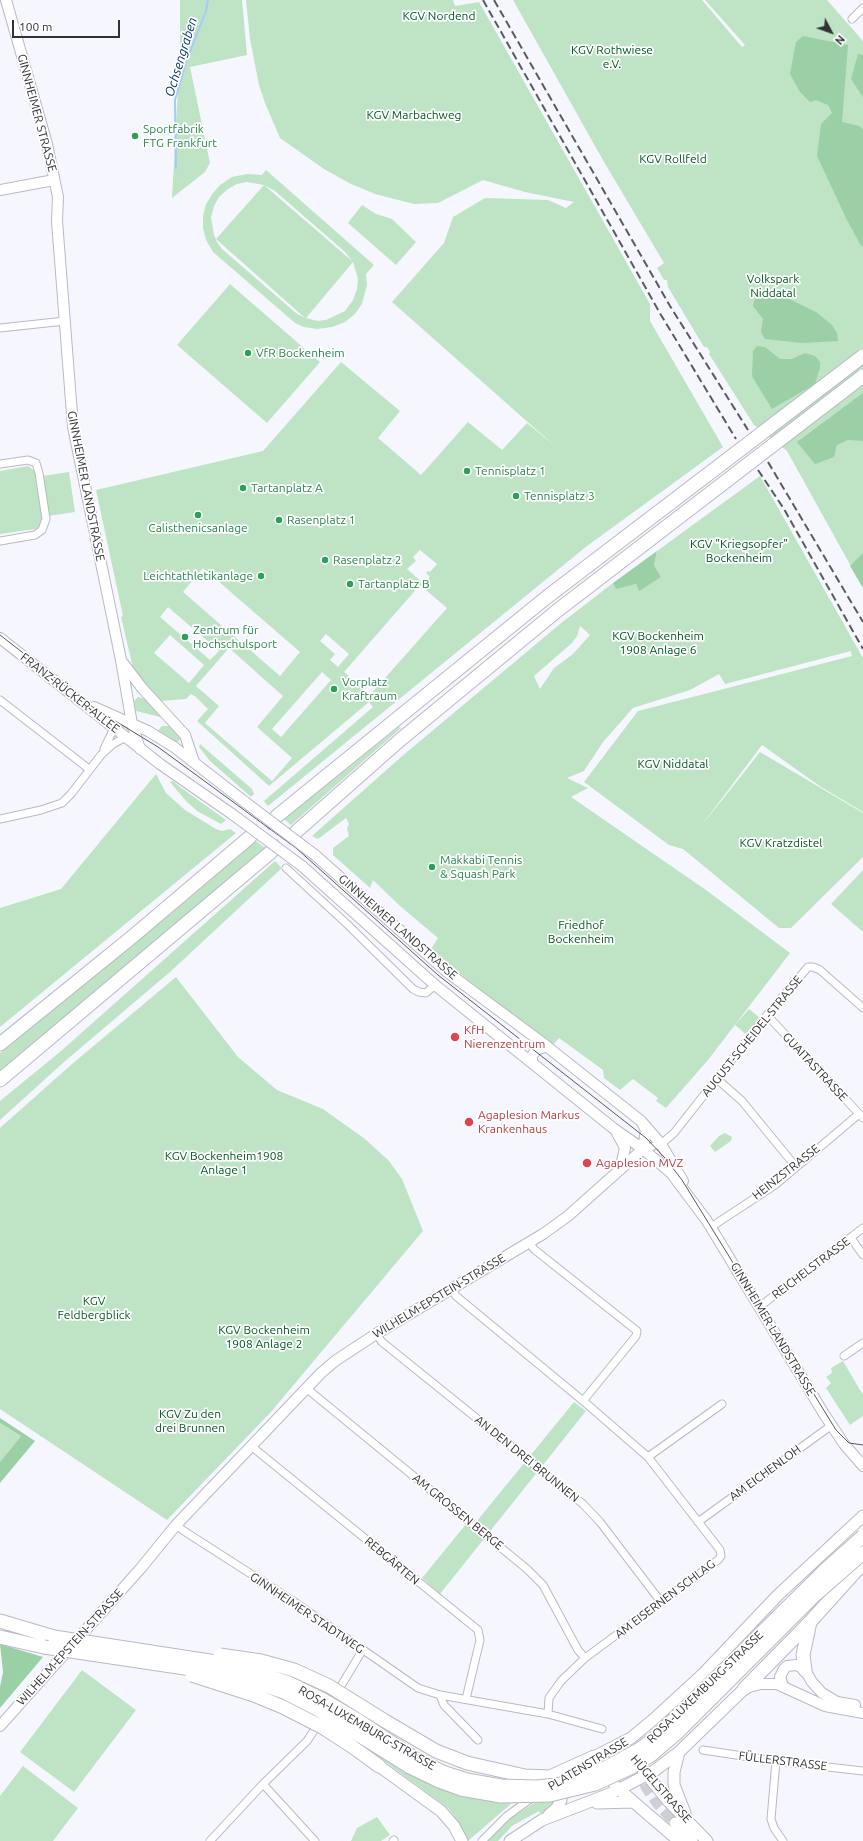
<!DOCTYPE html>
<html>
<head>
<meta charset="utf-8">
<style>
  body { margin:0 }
  #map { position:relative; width:863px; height:1841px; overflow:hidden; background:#f6f7fe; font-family:Ubuntu,sans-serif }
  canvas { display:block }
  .north { position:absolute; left:811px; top:12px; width:40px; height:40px; -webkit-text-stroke:3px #fff; paint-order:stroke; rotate:131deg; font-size:11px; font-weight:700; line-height:16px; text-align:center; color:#323236 }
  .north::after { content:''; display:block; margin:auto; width:14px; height:18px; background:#323236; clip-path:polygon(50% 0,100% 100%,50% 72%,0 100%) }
  .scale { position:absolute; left:12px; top:20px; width:108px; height:18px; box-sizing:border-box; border:2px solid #323236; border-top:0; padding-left:5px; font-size:12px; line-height:14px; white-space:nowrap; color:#323236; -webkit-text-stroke:3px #fff; paint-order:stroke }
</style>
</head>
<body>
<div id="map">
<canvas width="863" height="1841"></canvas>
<div class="north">N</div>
<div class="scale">100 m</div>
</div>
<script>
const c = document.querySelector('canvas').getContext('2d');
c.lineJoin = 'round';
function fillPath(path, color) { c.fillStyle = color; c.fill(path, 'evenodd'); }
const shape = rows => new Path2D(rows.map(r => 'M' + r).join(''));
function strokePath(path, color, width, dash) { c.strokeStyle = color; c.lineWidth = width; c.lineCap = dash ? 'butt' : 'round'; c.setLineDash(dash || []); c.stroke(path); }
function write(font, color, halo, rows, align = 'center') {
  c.font = font + ' Ubuntu,sans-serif'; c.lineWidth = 3.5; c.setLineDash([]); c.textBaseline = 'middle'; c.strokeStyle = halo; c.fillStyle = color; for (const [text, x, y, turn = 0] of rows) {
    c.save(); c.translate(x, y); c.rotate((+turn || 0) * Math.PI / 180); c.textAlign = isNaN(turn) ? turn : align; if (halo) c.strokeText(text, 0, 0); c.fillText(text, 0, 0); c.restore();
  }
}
fillPath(shape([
  [180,0,242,0,247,55,190,67,210,163,205,172,172,198,180,51],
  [246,0,453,0,455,6,479,2,650,304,650,321,723,447,587,546,268,806,264,801,373,707,369,702,269,786,197,721,208,709,196,697,191,694,186,699,161,701,153,694,134,672,121,617,123,616,96,490,263,451,341,362,400,411,378,438,421,475,468,422,502,450,527,423,556,447,392,302,444,243,453,217,485,198,548,200,566,208,574,202,525,192,483,180,438,203,414,204,375,194,349,183,324,169,280,138,265,103,259,85,250,39],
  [420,550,437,564,430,572,428,571,426,573,430,577,424,584,407,569,416,561,413,557],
  [203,568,300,652,280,676,183,592],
  [420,585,447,608,370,695,344,672],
  [168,607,219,651,210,660,160,617],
  [326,634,349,654,338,667,330,660,335,654,320,641],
  [170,635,204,665,189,683,154,653],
  [229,648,283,696,257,727,292,758,272,781,205,723,219,706,196,686],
  [322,672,331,680,281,737,272,729],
  [513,0,702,0,742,47,745,45,705,0,827,0,863,41,863,588,787,451,754,425,709,354,710,352,707,347,704,347,668,287,667,280,664,280,657,268,664,263,604,162],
  [266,170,374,265,366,274,367,285,362,304,355,314,345,322,332,327,317,329,304,327,295,323,213,252,206,240,203,228,203,216,206,204,213,193,220,185,232,177,247,174,262,175],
  [247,182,264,185,216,239,305,318,296,313,222,249,217,242,214,235,211,217,214,206,219,197,228,189,237,184],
  [264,185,275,191,345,252,352,261],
  [353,262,358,279,357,289,353,300,345,311,326,320,318,321,306,318],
  [362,205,376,214,392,219,416,242,396,265,348,223],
  [230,284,320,362,267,423,177,345],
  [28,466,36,472,42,520,40,526,35,529,0,534,0,471],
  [69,472,75,512,48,516,43,476],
  [760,476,863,658,863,812,821,787,762,745,699,829,760,752,863,813,863,857,791,928,779,928,683,849,669,845,584,782,638,711,852,656,851,651,725,684,719,674,690,690,633,708,603,742,584,771,567,778,588,788,571,797,706,890,790,953,708,1060,666,1108,656,1101,658,1098,633,1079,620,1090,604,1078,603,1070,559,1038,554,1044,478,989,431,949,438,938,400,906,373,880,370,888,333,855,333,848,349,836,347,829,349,824,346,818,318,839,312,836,401,757,560,624,613,583,617,588,636,584,639,590,661,577,654,565,657,551],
  [580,626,590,635,573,654,554,668,540,689,534,676,572,643,577,636],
  [138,697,146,699,168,719,136,711,134,701],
  [162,726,174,726,182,737,176,744,157,732],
  [399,727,401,728,291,825,284,819],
  [200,744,252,789,254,794,251,797,210,761,199,747],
  [156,774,166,793,185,810,216,829,222,831,230,829,236,833,0,1027,0,908,61,889],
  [173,781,180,787,226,820,221,824,197,811,186,801,170,782],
  [256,841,265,848,0,1071,0,1053,174,911],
  [275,861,282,868,170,972,64,1062,0,1120,0,1101,61,1051],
  [863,870,863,932,831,904],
  [176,977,238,1057,277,1090,323,1109,365,1139,389,1161,402,1179,423,1231,270,1413,167,1520,0,1409,0,1128,72,1064],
  [749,1009,760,1018,747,1035,735,1025],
  [725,1133,732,1137,731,1141,715,1152,710,1146,719,1136],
  [843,1361,863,1395,863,1416,850,1425,826,1388,831,1383,826,1377,832,1373,831,1368],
  [574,1402,586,1411,440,1594,422,1578,467,1523,472,1527],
  [0,1423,21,1436,0,1462],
  [82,1670,136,1710,74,1792,20,1752],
  [370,1748,500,1802,512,1803,468,1841,458,1821,448,1808,369,1750],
  [23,1766,78,1808,53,1841,0,1841,0,1796],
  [558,1799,550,1809,540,1814,539,1811,512,1826,498,1841,487,1841,511,1818,534,1803],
  [377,1817,390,1835,381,1841,351,1841,357,1828]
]), '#bfe3c5');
fillPath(shape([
  [803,36,848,45,842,122,859,126,863,129,863,247,860,244,847,220,817,156,821,124,832,113,828,105,816,100,810,102,800,92,790,74,796,42],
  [858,54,863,55,863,97,851,79],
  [764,294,781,295,816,312,832,325,837,333,838,341,803,343,765,339,761,332,763,319,753,306,754,301,758,296],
  [757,346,765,347,780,359,792,359,805,353,815,356,820,362,820,368,815,384,772,409,752,376,753,351],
  [863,393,863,441,848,440,837,445,834,457,815,464,797,442],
  [657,551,654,565,661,577,639,591,636,584,616,589,613,583],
  [863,553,863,588,850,566],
  [0,1418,35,1441,0,1483,0,1462,21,1436,0,1423],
  [0,1644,43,1657,0,1708,0,1687,3,1672]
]), '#9bcfa5');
strokePath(shape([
  [176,168,175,100,186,62,206,11,208,0]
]), '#a7cafc', 2);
strokePath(shape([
  [643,1768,642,1776,646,1787,657,1803,675,1823]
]), '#cfd0d6', 11, [11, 5.5]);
strokePath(shape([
  [250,837,277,816],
  [271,852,297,831]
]), '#cfd0d6', 13, [13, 6]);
const street = shape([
  [852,19,863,8],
  [0,328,65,321],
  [0,464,28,460,36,463,39,473,46,519,42,530,35,535,0,541],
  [0,700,89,769],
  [104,749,114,728],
  [0,819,41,810,62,803,71,794,101,755,113,744,126,737],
  [286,868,347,924,413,989,419,992,426,993,435,985],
  [767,1015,863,1118],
  [717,1079,742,1101,796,1167],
  [643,1149,661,1144,674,1133,767,1015,808,967,813,967,820,970,863,1008],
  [711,1227,775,1185,859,1114],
  [851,1238,863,1255],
  [529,1243,535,1250,637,1331,636,1336,583,1401],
  [452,1289,456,1296,588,1405,648,1457,720,1550,721,1556,718,1560,585,1658,561,1681,549,1698,548,1714],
  [759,1307,863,1228],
  [376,1334,382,1342,583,1504,600,1522,661,1602],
  [844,1356,863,1343],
  [306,1388,527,1569,543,1585,578,1650,585,1658],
  [251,1446,478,1630,480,1640,466,1699],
  [648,1457,722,1404],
  [698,1522,832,1425],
  [176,1525,184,1531,293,1601,418,1688,440,1695,548,1714,602,1729],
  [440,1695,444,1705,478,1740],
  [329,1706,362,1651],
  [703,1750,776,1761,863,1771],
  [776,1761,771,1819,774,1828,783,1841],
  [263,1784,315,1841],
  [210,1841,263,1784,307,1741,319,1723],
  [393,1841,394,1840],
  [482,1841,507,1816,533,1797]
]);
const secondary = shape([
  [6,0,47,144,58,197,57,221,73,427,121,660,132,724,140,749],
  [0,190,54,180],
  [0,638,160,764,232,814],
  [123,663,142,688,185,735,194,762],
  [94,707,148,731,174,747,245,802],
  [315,855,447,972,540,1041,641,1121,661,1144,683,1181],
  [302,866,435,985,613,1128,643,1149,671,1173,707,1221,824,1414,844,1444,863,1466],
  [532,1063,532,1056,536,1050,547,1046],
  [617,1133,625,1148,620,1170],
  [783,1686,780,1677,784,1669,787,1666,797,1665,805,1670,812,1682,822,1693,837,1702,855,1705],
  [745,1688,761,1684,777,1684,825,1706,863,1713],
  [0,1726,141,1568,176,1525,321,1373,335,1361,376,1334,543,1234,568,1216,643,1149,646,1130,641,1121]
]);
const primary = shape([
  [679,1752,674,1772,674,1785,685,1813],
  [594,1757,631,1738,654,1719,704,1673,778,1595,863,1516],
  [379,1766,441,1811,454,1826,462,1841],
  [643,1770,669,1802,707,1841],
  [615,1786,679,1841],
  [597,1803,633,1802],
  [549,1815,557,1808,561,1800,559,1785],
  [675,1823,692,1841],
  [510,1841,542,1820,612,1793,654,1771,679,1752,745,1688]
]);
const highway = shape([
  [277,816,547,597],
  [297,831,400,740,558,610],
  [0,1044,132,937,250,837],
  [0,1080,271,852],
  [0,1621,54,1637],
  [0,1637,44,1647],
  [805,1670,803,1655,810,1622],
  [745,1688,810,1622,863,1563],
  [385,1721,436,1751,467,1763,525,1776,550,1777,594,1757],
  [353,1747,379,1766]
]);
strokePath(street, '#b9b9c4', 9);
strokePath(secondary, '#b9b9c4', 12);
strokePath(primary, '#b9b9c4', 13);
strokePath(highway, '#b9b9c4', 15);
strokePath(street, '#fff', 7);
strokePath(secondary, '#fff', 10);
strokePath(primary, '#fff', 11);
strokePath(highway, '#fff', 13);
strokePath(shape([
  [0,635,94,708,158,747,296,848,438,975,646,1138,665,1158,682,1180,836,1430,849,1443,863,1445]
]), '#5a5a5f', 1);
strokePath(shape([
  [483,0,661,315,736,439],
  [494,0,670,306,748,430],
  [768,462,863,622],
  [758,470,784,509,863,649]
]), '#5a5a5f', 2, [8, 4]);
const secondaryBridge = shape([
  [245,802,315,855],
  [232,814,302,866]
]);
const highwayBridge = shape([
  [547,597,863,356],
  [558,610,863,376],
  [54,1637,229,1664,258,1673,289,1683,322,1699,356,1719,416,1759,445,1773,467,1780,501,1786,536,1787,556,1785,576,1780,607,1767,640,1749,656,1737,826,1569,863,1536],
  [44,1647,225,1674,255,1682,284,1692,317,1709,410,1767,439,1781,461,1789,501,1796,550,1795,595,1784,632,1767,651,1755,678,1732,815,1595,863,1553],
  [220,1655,261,1661,294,1670,329,1686,385,1721],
  [192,1675,254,1695,283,1707,322,1727,353,1747]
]);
strokePath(secondaryBridge, '#b9b9c4', 12, []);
strokePath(highwayBridge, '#b9b9c4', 15, []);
strokePath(secondaryBridge, '#fff', 10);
strokePath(highwayBridge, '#fff', 13);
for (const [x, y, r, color] of [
  [135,136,4,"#2e9e5b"],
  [248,353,4,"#2e9e5b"],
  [467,471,4,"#2e9e5b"],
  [243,488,4,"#2e9e5b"],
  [516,496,4,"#2e9e5b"],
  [198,515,4,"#2e9e5b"],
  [279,520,4,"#2e9e5b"],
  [325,560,4,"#2e9e5b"],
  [261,576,4,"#2e9e5b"],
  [350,584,4,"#2e9e5b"],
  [185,637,4,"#2e9e5b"],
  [334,689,4,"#2e9e5b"],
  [432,867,4,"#2e9e5b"],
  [455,1037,5,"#e0444e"],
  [469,1122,5,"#e0444e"],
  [587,1163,5,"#e0444e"]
]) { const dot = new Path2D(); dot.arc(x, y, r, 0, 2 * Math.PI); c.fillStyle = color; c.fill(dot); strokePath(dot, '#fff', 1.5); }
write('12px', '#005623', '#fff', [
  ["KGV Nordend",439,16],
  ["KGV Rothwiese",612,50],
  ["e.V.",612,64],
  ["KGV Marbachweg",414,115],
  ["KGV Rollfeld",673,159],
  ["Volkspark",773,279],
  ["Niddatal",773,293],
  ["KGV \"Kriegsopfer\"",739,544],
  ["Bockenheim",739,558],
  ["KGV Bockenheim",658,636],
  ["1908 Anlage 6",658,650],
  ["KGV Niddatal",673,764],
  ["KGV Kratzdistel",781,843],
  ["Friedhof",581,925],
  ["Bockenheim",581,939],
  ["KGV Bockenheim1908",224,1156],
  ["Anlage 1",224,1170],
  ["KGV",94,1301],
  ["Feldbergblick",94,1315],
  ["KGV Bockenheim",264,1330],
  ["1908 Anlage 2",264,1344],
  ["KGV Zu den",190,1414],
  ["drei Brunnen",190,1428]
]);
write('12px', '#323236', '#fff', [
  ["GINNHEIMER STRASSE",37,113,75],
  ["GINNHEIMER LANDSTRASSE",86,486,79],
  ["FRANZ-RÜCKER-ALLEE",70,693,38],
  ["GINNHEIMER LANDSTRASSE",398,927,41],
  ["AUGUST-SCHEIDEL-STRASSE",752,1036,-51],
  ["GUAITASTRASSE",815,1067,47],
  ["HEINZSTRASSE",786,1172,-38],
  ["REICHELSTRASSE",811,1268,-37],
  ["WILHELM-EPSTEIN-STRASSE",439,1296,-31],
  ["GINNHEIMER LANDSTRASSE",773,1329,59],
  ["AN DEN DREI BRUNNEN",527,1459,39],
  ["AM EICHENLOH",765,1473,-36],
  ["AM GROSSEN BERGE",458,1512,39],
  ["REBGÄRTEN",392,1561,40],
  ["AM EISERNEN SCHLAG",665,1599,-37],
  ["GINNHEIMER STADTWEG",307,1613,34],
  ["WILHELM-EPSTEIN-STRASSE",70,1647,-48],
  ["ROSA-LUXEMBURG-STRASSE",705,1687,-44],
  ["ROSA-LUXEMBURG-STRASSE",367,1728,30],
  ["FÜLLERSTRASSE",783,1761,7],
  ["PLATENSTRASSE",588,1764,-31],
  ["HÜGELSTRASSE",661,1789,49]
]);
write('12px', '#27864d', '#fff', [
  ["Sportfabrik",143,129],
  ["FTG Frankfurt",143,143],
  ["VfR Bockenheim",256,353],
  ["Tennisplatz 1",475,471],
  ["Tartanplatz A",251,488],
  ["Tennisplatz 3",524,496],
  ["Rasenplatz 1",287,520],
  ["Calisthenicsanlage",198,528,"center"],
  ["Rasenplatz 2",333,560],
  ["Leichtathletikanlage",253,576,"right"],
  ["Tartanplatz B",358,584],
  ["Zentrum für",193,630],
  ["Hochschulsport",193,644],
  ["Vorplatz",342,682],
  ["Kraftraum",342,696],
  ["Makkabi Tennis",440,860],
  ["& Squash Park",440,874]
], 'left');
write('12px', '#be3a42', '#fff', [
  ["KfH",464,1030],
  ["Nierenzentrum",464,1044],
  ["Agaplesion Markus",478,1115],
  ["Krankenhaus",478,1129],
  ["Agaplesion MVZ",596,1163]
], 'left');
write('italic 13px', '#06336c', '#fff', [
  ["Ochsengraben",181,57,-73]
]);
</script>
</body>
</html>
